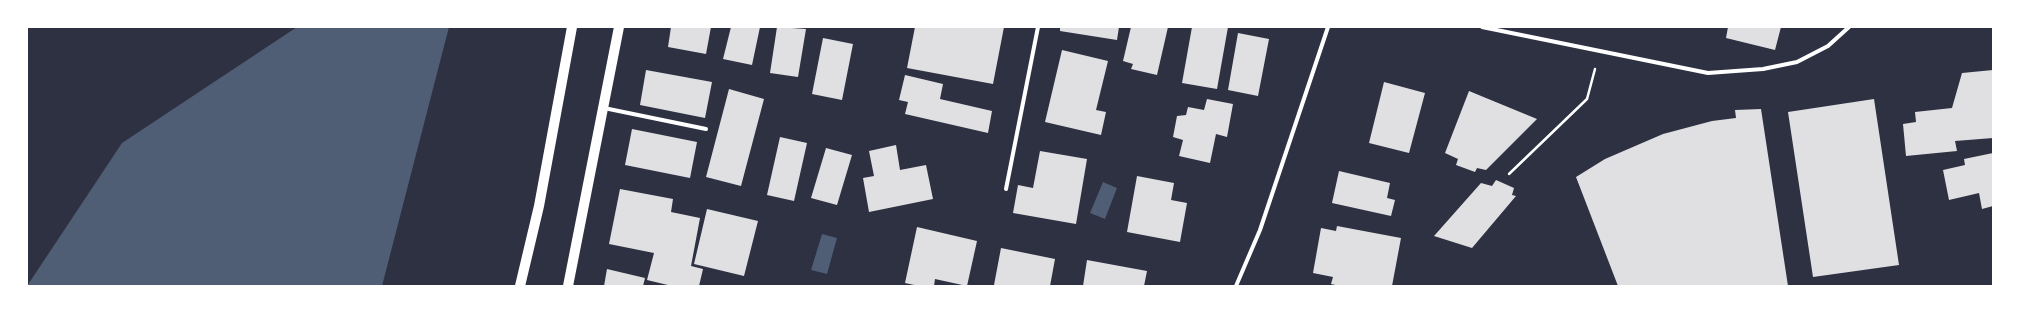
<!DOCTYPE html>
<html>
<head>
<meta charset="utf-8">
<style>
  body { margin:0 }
  #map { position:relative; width:2020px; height:313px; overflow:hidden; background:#2d3142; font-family:"Alegreya Sans",sans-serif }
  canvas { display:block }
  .frame { position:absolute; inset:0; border:28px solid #fff; pointer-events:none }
</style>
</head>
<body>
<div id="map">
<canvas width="2020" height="313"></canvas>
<div class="frame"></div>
</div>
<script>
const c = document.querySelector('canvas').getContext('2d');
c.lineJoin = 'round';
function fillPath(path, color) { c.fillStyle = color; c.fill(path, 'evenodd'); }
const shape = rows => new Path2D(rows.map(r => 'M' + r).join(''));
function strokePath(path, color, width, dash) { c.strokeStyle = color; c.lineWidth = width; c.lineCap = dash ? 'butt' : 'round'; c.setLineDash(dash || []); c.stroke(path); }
fillPath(shape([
  [297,27,449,27,382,286,27,286,122,143],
  [1103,182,1117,188,1105,219,1090,213],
  [822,234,837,238,827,274,811,270]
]), '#4f5d75');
fillPath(shape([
  [671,27,711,27,706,54,668,47],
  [731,27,760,27,752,65,723,59],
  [777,27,806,29,798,77,770,73],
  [915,27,1004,27,993,84,907,68],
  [1060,27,1119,27,1117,40,1060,31],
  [1131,27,1168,27,1157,75,1131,69,1133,64,1123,61],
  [1192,27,1228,27,1217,89,1182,83],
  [1728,27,1781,27,1775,50,1726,38],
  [1238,33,1269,39,1258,96,1228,90],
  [823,38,853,44,842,100,812,94],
  [1062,50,1108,61,1096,110,1106,112,1101,135,1045,122],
  [646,70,712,82,705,118,640,105],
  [1993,70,1993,138,1955,141,1957,151,1906,156,1903,124,1916,122,1915,112,1952,108,1962,73],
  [905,75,943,84,940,99,992,111,988,133,905,114,908,102,899,100],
  [1384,82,1425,93,1409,153,1369,143],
  [729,89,764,99,741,186,706,177],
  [1469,91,1537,119,1486,170,1477,168,1475,172,1456,165,1458,159,1445,153],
  [1207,99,1233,104,1227,137,1216,134,1210,163,1179,156,1183,140,1173,137,1177,116,1186,115,1188,107,1204,110],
  [1874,99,1899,265,1813,277,1788,112],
  [1761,109,1788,286,1618,286,1576,177,1605,159,1663,134,1712,121,1736,118,1735,110],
  [632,129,697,142,690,178,625,165],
  [780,137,807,143,794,201,767,195],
  [896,145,900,170,926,165,933,199,869,212,863,178,874,176,869,151],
  [826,148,852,155,837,205,811,198],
  [1040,151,1087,159,1076,224,1013,213,1018,185,1033,188],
  [1993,153,1993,206,1982,209,1979,193,1949,200,1943,170,1965,165,1964,159],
  [1339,171,1390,183,1387,198,1395,200,1391,216,1332,203],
  [1137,176,1174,183,1171,200,1187,203,1180,242,1127,232],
  [1496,180,1514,188,1512,195,1516,196,1472,248,1434,236,1481,183,1492,186],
  [620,189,673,199,671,212,700,218,691,266,703,269,699,286,672,286,647,280,654,253,609,244],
  [707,209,758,221,744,276,694,264],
  [1337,226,1401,238,1392,286,1340,286,1331,284,1333,277,1313,273,1321,228,1336,231],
  [917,227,977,241,967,286,935,279,934,286,919,286,905,283],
  [1001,248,1055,259,1050,286,994,285],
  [1087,260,1147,271,1144,286,1083,286],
  [607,269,645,278,643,286,604,286]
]), '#e0e0e3');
strokePath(shape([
  [1509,174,1587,99,1595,69]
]), '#fff', 2.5);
strokePath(shape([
  [1482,27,1708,73,1763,69,1797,62,1828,46,1849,27],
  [604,108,706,129],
  [1006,189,1038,27],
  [1236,286,1260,230,1328,27]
]), '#fff', 4);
strokePath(shape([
  [520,286,539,206,572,27],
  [568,286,619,27]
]), '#fff', 10);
</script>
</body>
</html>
